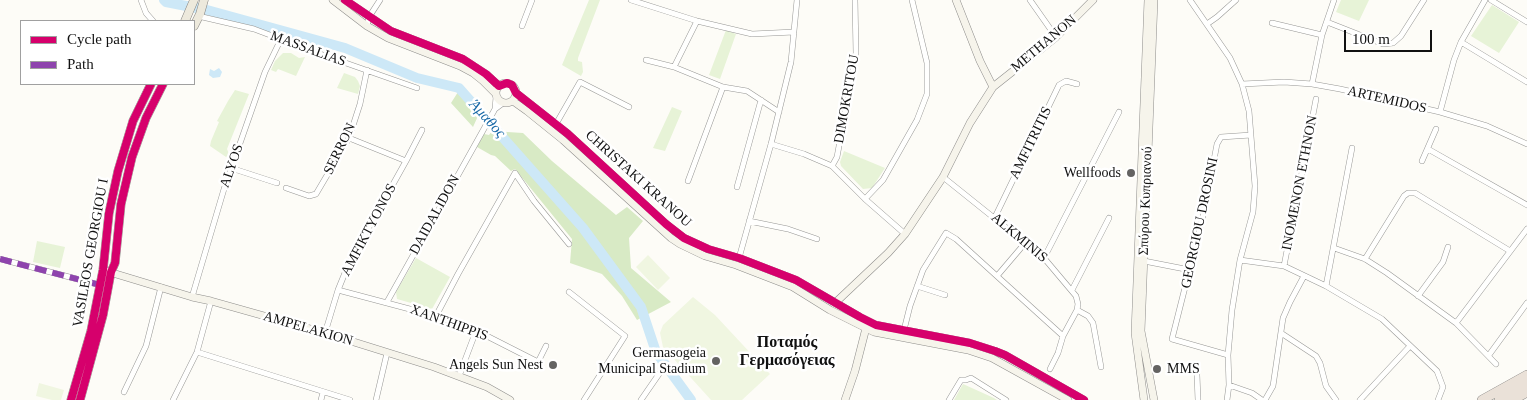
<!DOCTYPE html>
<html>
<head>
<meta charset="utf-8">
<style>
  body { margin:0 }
  #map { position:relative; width:1527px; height:400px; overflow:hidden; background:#fdfcf7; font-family:Georgia,serif }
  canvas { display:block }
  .legend { position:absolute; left:20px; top:20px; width:175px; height:65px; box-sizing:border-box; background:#fff; border:1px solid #a0a0a0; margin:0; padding:6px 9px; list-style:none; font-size:15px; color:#111 }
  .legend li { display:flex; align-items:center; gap:10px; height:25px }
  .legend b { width:25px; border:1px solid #a0a0a0 }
  .scale { position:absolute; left:1344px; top:30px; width:88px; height:22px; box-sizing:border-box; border:2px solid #111; border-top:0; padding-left:6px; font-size:15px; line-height:18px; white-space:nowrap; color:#111; -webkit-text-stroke:4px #fff; paint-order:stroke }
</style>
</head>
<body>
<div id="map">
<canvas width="1527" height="400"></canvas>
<ul class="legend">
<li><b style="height:6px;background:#d6006c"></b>Cycle path</li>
<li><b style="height:6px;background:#8e44ad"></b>Path</li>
</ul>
<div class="scale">100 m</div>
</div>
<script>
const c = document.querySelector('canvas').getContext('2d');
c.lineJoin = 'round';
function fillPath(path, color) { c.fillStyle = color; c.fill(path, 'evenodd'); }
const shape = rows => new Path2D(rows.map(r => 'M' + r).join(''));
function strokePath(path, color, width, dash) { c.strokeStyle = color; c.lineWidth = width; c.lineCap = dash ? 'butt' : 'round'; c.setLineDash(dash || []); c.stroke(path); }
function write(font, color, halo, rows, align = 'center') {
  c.font = font + ' Georgia,serif'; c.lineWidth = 5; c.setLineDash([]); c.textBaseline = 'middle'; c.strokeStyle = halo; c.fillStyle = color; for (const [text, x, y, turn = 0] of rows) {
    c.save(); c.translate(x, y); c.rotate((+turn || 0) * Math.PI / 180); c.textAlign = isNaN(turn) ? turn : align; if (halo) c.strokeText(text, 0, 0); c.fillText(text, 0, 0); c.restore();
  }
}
fillPath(shape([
  [589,0,600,0,578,58,578,61,582,62,583,72,581,76,562,65],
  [1341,0,1369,0,1359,21,1336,12],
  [1492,5,1519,22,1499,53,1471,36],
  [726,30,736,34,720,79,709,75],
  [283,53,291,53,299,58,305,57,296,76,278,69,276,72,271,70,275,61],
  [344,73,355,77,358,81,360,86,358,94,337,88],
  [235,90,249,94,227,149,229,154,226,157,210,146,211,141,219,122,217,121,228,101],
  [672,107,682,111,665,151,653,148],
  [844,151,885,168,872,188,863,189,841,166,840,162],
  [37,241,65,247,60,268,33,262],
  [416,258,450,277,432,309,397,299,396,292],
  [963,384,994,398,997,400,954,400]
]), '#e7f3d7');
fillPath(shape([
  [458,92,478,116,473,127,451,103],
  [492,131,523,133,552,161,616,215,627,207,643,221,629,238,631,268,671,302,637,320,622,296,602,274,570,263,572,239,537,196,515,169,511,171,495,156,491,155,477,147,484,134,489,135]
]), '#d8eac5');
fillPath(shape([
  [648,255,670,278,658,290,636,267],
  [693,297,715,315,770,374,742,400,711,400,663,347,660,333,663,325],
  [39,383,64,390,61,400,52,400,36,396]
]), '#f0f6e1');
fillPath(shape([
  [219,68,222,72,220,77,213,78,209,75,210,69,214,71]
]), '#cde8f7');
strokePath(shape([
  [164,0,166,2,207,10,345,48,417,78,459,88,583,228,641,307,656,352,691,400]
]), '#cde8f7', 10);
const street = shape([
  [141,0,146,13,153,21],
  [631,0,697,21,752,34,794,32],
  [1030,0,1056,37],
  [1190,0,1230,58,1242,84,1249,111,1255,186,1253,212,1240,260,1232,310,1228,355,1229,385,1227,400],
  [1491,0,1527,22],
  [198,16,254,29,323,55,417,88],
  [1327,22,1383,44,1393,43,1401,36,1424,0],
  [1272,23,1322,35],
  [1207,24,1217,17,1236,0],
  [367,26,369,17,380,0],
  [522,26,532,0],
  [1461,42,1527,82],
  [646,60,674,67,723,87,747,91,779,112],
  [674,67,697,21],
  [1242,84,1284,82,1312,84,1340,89,1440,112,1487,126,1527,144],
  [1312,84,1322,35,1334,0],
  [495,109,496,97],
  [1440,112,1454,60,1461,42,1485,0],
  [556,124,580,82,629,107],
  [349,138,406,161],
  [771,144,804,154,832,166,865,199,905,234],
  [1428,149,1527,205],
  [1422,161,1436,129],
  [832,166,837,157,856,53,855,0],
  [231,168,277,183],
  [943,177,1044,258,1076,296,1078,304,1077,310,1063,336,1058,353,1050,369],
  [688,181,723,87],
  [737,187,761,100],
  [286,188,309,196,316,194,349,138,360,104,367,70],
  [865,199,883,180,917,120,927,94,927,63,912,0],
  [995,217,1059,85,1066,81,1077,84],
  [749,221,788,229,817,239],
  [1334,248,1365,259,1387,273,1456,323,1496,364],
  [739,258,771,144,791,62,797,0],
  [1044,258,1119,112],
  [0,259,100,285],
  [1365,259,1404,196,1408,193,1415,193,1510,251],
  [1240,260,1284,266,1326,286,1382,319,1437,371,1443,387,1438,400],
  [1144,261,1190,270],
  [1284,266,1316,99],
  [997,276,1026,242],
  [917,286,945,295],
  [1326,286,1352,148],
  [338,290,436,316,479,332,538,362,546,346],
  [1072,290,1109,218],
  [569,292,625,336,584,400],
  [1418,296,1443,262,1448,247],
  [192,297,224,189,265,72,281,39],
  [387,302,495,109,503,103],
  [1077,310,1088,316,1093,323,1101,367],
  [436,316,458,274,515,173,534,201,569,244],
  [1456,323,1527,229],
  [904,330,910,306,923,270,946,233,956,239,1063,336],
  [325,333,338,290,349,263,406,161,422,130],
  [1281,333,1316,356,1320,363,1326,386,1336,400],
  [197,352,350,400],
  [1228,355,1172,339,1204,212,1217,144,1221,137,1251,135],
  [1489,355,1527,303],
  [1197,375,1198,400],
  [459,376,476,331],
  [1229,385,1252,393,1262,400],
  [124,392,146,346,161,287],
  [173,400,197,352,211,301],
  [321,400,323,392],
  [376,400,387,353],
  [641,400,659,374],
  [949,400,961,380,966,380,971,378,1006,400],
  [1265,400,1273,386,1283,318,1290,302,1304,276],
  [1360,400,1410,346]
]);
const secondary = shape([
  [333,0,367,26,388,38,460,66,473,73,483,81,496,94],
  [345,0,391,31,463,59,486,74,499,86],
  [956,0,980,61,993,87],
  [1154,0,1141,331,1154,400],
  '496 93a10 10 0 1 1 20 0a10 10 0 1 1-20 0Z',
  [516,93,568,134,666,224,684,238,708,249,739,258,796,280,860,317,876,325,970,343,995,351,1005,355,1084,400],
  [513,101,527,111,563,140,671,238,680,244,705,256,736,265,793,287,830,310,874,332,968,350,992,358,1068,400],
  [106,271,192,297,211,301,325,333,434,367,487,387,510,400],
  [835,303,888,253,905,234,943,177,970,123,993,87,1056,37,1093,0],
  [845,400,855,371,866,328],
  [1144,400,1135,333,1148,0]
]);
const primary = shape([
  [185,21,194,0],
  [194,26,200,14,204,0],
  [71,400,91,331,103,270,109,213,118,171,133,121,151,84],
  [80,400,103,315,111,272,115,263,121,204,132,157,146,118,163,84]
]);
const highway = shape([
  [1482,400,1527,375],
  [1499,400,1527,384],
  [1513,400,1527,392]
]);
strokePath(street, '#979795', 6);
strokePath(secondary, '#8e8d8b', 8);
strokePath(primary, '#858482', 9);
strokePath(highway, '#858482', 10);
strokePath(street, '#fffffe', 5);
strokePath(secondary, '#f6f4eb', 7);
strokePath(primary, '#ede9dc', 8);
strokePath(highway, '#eae1d8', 9);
strokePath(shape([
  [0,259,100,285]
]), '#8e44ad', 6, [12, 6]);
strokePath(shape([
  [345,0,391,31,463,59,486,74,499,86,507,83,512,85,516,93,568,134,666,224,684,238,708,249,739,258,796,280,860,317,876,325,970,343,995,351,1005,355,1084,400],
  [71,400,91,331,103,270,109,213,118,171,133,121,151,84],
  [80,400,103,315,111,272,115,263,121,204,132,157,146,118,163,84]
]), '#d6006c', 8);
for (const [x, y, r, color] of [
  [1131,173,5,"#646362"],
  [716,361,5,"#646362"],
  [553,365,5,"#646362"],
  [1157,369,5,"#646362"]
]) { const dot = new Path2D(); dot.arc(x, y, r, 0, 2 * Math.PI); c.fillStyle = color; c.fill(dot); strokePath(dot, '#fff', 2); }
write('14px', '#111', '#fff', [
  ["METHANON",1044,44,-40],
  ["MASSALIAS",308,49,20],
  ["DIMOKRITOU",847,99,-80],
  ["ARTEMIDOS",1387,100,13],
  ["AMFITRITIS",1031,143,-64],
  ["SERRON",340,149,-64],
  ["ALYOS",232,166,-71],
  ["CHRISTAKI KRANOU",638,179,42],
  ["INOMENON ETHNON",1300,183,-79],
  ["Σπύρου Κυπριανού",1146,201,-88],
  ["DAIDALIDON",435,215,-61],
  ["GEORGIOU DROSINI",1200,223,-78],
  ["AMFIKTYONOS",369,230,-62],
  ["ALKMINIS",1019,238,40],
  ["VASILEOS GEORGIOU I",91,253,-80],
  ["XANTHIPPIS",449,323,20],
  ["AMPELAKION",308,329,16]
]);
write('14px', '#111', '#fff', [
  ["Wellfoods",1121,173],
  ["Germasogeia",706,353],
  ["Municipal Stadium",706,369],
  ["Angels Sun Nest",543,365],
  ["MMS",1167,369,"left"]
], 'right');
write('italic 15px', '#1768a6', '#fff', [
  ["Άμαθος",487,119,48]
]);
write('bold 16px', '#111', '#fff', [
  ["Ποταμός",787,343],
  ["Γερμασόγειας",787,361]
]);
</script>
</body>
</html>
